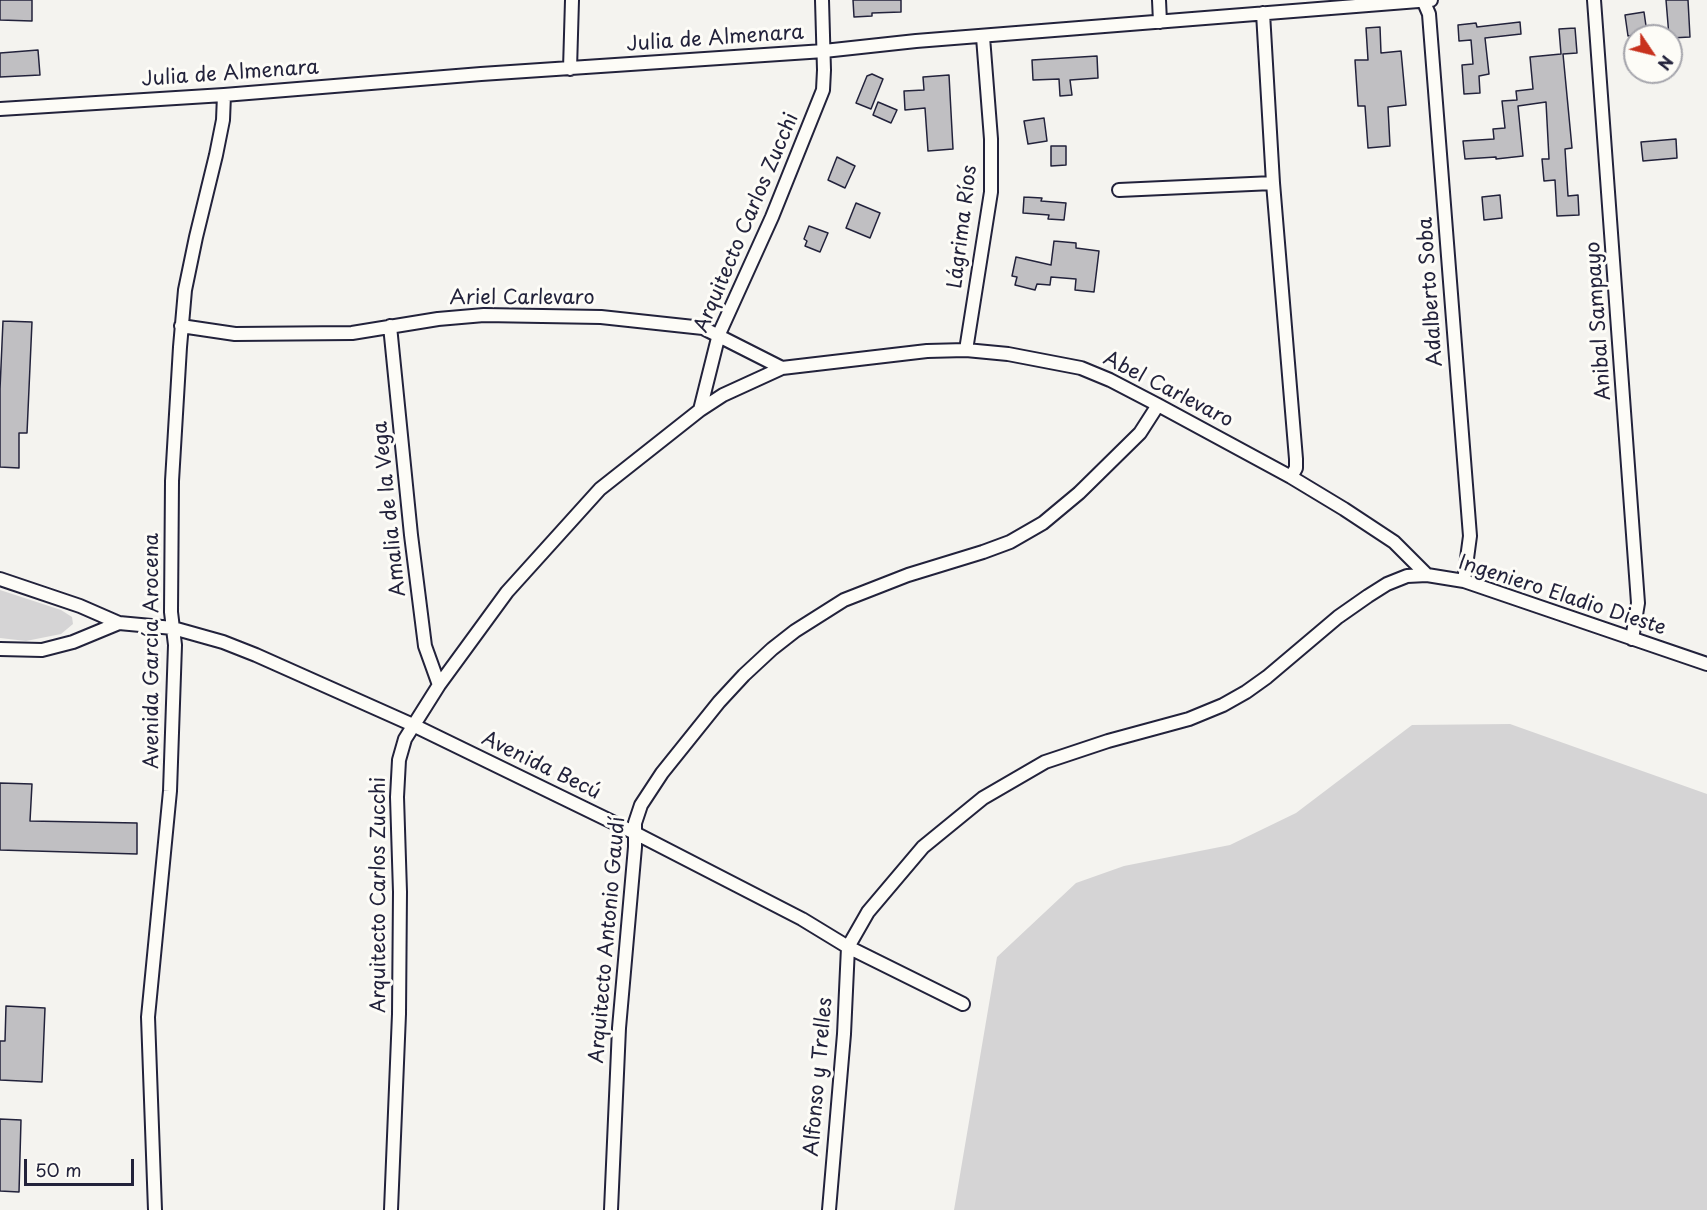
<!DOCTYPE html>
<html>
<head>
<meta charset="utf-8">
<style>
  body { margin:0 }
  #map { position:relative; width:1707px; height:1210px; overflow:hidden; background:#f4f3ef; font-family:"Playpen Sans",sans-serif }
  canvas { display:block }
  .north { position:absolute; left:1623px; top:24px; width:60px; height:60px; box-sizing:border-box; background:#fdfcf7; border:2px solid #a5a5ac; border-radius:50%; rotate:125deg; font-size:16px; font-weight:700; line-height:24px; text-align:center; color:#22223b }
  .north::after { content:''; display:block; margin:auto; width:21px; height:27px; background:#c8321e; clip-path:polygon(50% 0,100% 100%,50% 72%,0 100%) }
  .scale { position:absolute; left:24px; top:1159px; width:110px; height:27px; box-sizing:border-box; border:3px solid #22223b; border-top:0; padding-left:8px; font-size:18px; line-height:21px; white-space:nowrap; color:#22223b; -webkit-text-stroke:4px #fdfcf7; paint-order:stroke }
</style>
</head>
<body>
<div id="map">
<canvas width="1707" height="1210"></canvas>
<div class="north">N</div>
<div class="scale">50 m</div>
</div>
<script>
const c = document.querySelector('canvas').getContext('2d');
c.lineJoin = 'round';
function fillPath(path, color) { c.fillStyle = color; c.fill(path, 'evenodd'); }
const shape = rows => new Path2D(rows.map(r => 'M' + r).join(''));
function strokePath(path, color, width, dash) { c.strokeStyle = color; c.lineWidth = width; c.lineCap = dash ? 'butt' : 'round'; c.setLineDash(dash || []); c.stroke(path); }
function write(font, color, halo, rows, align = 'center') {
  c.font = font + ' "Playpen Sans",sans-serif'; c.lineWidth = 6; c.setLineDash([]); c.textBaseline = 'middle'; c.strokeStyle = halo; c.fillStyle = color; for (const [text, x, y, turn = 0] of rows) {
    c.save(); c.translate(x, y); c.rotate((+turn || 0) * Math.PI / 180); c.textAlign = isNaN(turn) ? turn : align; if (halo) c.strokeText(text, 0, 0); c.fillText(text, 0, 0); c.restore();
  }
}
fillPath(shape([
  [0,590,61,610,72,617,73,624,61,634,26,641,0,638],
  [1510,724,1707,794,1707,1210,954,1210,997,957,1076,883,1124,866,1230,845,1296,813,1412,725]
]), '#d5d4d5');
const building = shape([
  [0,0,32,0,32,21,0,20,0,0],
  [853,0,901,0,901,12,872,13,872,16,854,17,853,0],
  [1666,0,1688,0,1690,37,1671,38,1669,36,1666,0],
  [1644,12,1647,33,1628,36,1625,15,1644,12],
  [1520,22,1521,34,1485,38,1489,74,1479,76,1480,93,1464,94,1462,65,1473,64,1471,40,1459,41,1458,25,1476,23,1477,27,1520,22],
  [1380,27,1381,53,1401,51,1406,105,1388,107,1390,146,1368,148,1365,106,1358,106,1355,60,1368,60,1366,28,1380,27],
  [1575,28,1577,53,1563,54,1572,148,1565,149,1568,196,1578,195,1579,215,1557,216,1555,180,1544,181,1542,159,1549,159,1546,102,1518,106,1523,156,1496,159,1496,157,1465,159,1463,141,1494,139,1493,129,1505,128,1502,101,1517,100,1516,91,1533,89,1530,57,1561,54,1559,29,1575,28],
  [38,50,40,75,0,77,0,53,38,50],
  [1097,56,1098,78,1070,80,1072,95,1060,96,1059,79,1033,80,1032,60,1097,56],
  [872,74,883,79,871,109,856,103,867,76,872,74],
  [949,75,953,149,928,151,925,108,905,110,904,91,924,90,923,77,949,75],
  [878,102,897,110,891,123,873,115,878,102],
  [1044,118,1047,141,1028,144,1024,121,1044,118],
  [1676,139,1677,158,1643,161,1641,142,1676,139],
  [1051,146,1066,146,1066,165,1051,166,1051,146],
  [837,157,855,166,845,188,828,180,837,157],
  [1500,195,1502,218,1484,220,1482,197,1500,195],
  [1024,197,1042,198,1041,201,1066,203,1064,220,1048,219,1049,215,1023,213,1024,197],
  [856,203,880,213,870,238,846,228,856,203],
  [809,226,828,233,820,252,805,246,807,241,804,239,809,226],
  [1054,241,1076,243,1076,248,1099,251,1094,292,1075,290,1076,279,1051,277,1050,285,1037,284,1035,290,1015,285,1017,277,1012,276,1016,257,1051,265,1054,241],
  [3,321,32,322,27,433,19,433,19,468,0,467,0,389,3,321],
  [0,783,32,784,30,821,137,823,137,854,0,850,0,783],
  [6,1006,45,1008,42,1082,0,1080,0,1041,5,1041,6,1006],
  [0,1119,21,1120,19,1192,0,1191,0,1119]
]);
fillPath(building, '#c0bfc2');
strokePath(building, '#22223b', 1.5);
const minor = shape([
  [1159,0,1160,22],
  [1423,0,1429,14,1470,536,1464,581],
  [1594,0,1638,603,1632,639],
  [1263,13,1273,183,1296,459,1296,468,1291,477],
  [570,69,572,0],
  [0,109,224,95,481,74,824,51,916,41,1431,0],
  [1119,190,1273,183],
  [181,326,235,334,352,333,438,319,484,315,601,317,703,328,782,368],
  [390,326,411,535,425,646,439,685],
  [966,350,991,192,991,139,983,37],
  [700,410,719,334,772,217,823,90,824,70,822,0],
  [0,579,80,606,119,623],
  [0,649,42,650,73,642,119,623,173,628,223,642,256,655,413,725,635,833,802,919,848,947,963,1004],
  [155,1210,148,1017,170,791,175,645,171,612,172,481,180,347,185,290,196,237,216,155,223,120,224,95],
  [391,1210,399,1014,400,892,397,797,399,760,405,739,439,685,507,592,600,489,700,410,723,395,782,368,927,351,966,350,1008,354,1081,368,1110,380,1158,405,1291,477,1344,509,1394,542,1427,575],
  [611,1210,619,1028,635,847,635,823,641,805,662,773,719,702,744,675,772,649,795,631,844,600,908,575,983,552,1010,542,1043,523,1079,493,1140,433,1158,405],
  [829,1210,844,1034,848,947,868,912,923,847,983,798,1045,762,1108,741,1189,719,1223,705,1246,692,1267,677,1338,617,1368,596,1387,584,1407,576,1427,575,1464,581,1707,664]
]);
strokePath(minor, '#22223b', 16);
strokePath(minor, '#fdfcf7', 12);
write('20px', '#22223b', '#fdfcf7', [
  ["Julia de Almenara",715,39,-4],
  ["Julia de Almenara",230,74,-4],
  ["Arquitecto Carlos Zucchi",747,223,-67],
  ["Lágrima Ríos",963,227,-83],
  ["Adalberto Soba",1431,292,-94],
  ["Ariel Carlevaro",522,298],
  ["Anibal Sampayo",1599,321,-94],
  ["Abel Carlevaro",1168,390,27],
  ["Amalia de la Vega",390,509,-96],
  ["Ingeniero Eladio Dieste",1562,596,18],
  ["Avenida García Arocena",152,651,-90],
  ["Avenida Becú",541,766,26],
  ["Arquitecto Carlos Zucchi",379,895,-90],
  ["Arquitecto Antonio Gaudí",608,940,-85],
  ["Alfonso y Trelles",819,1077,-85]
]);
</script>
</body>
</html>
